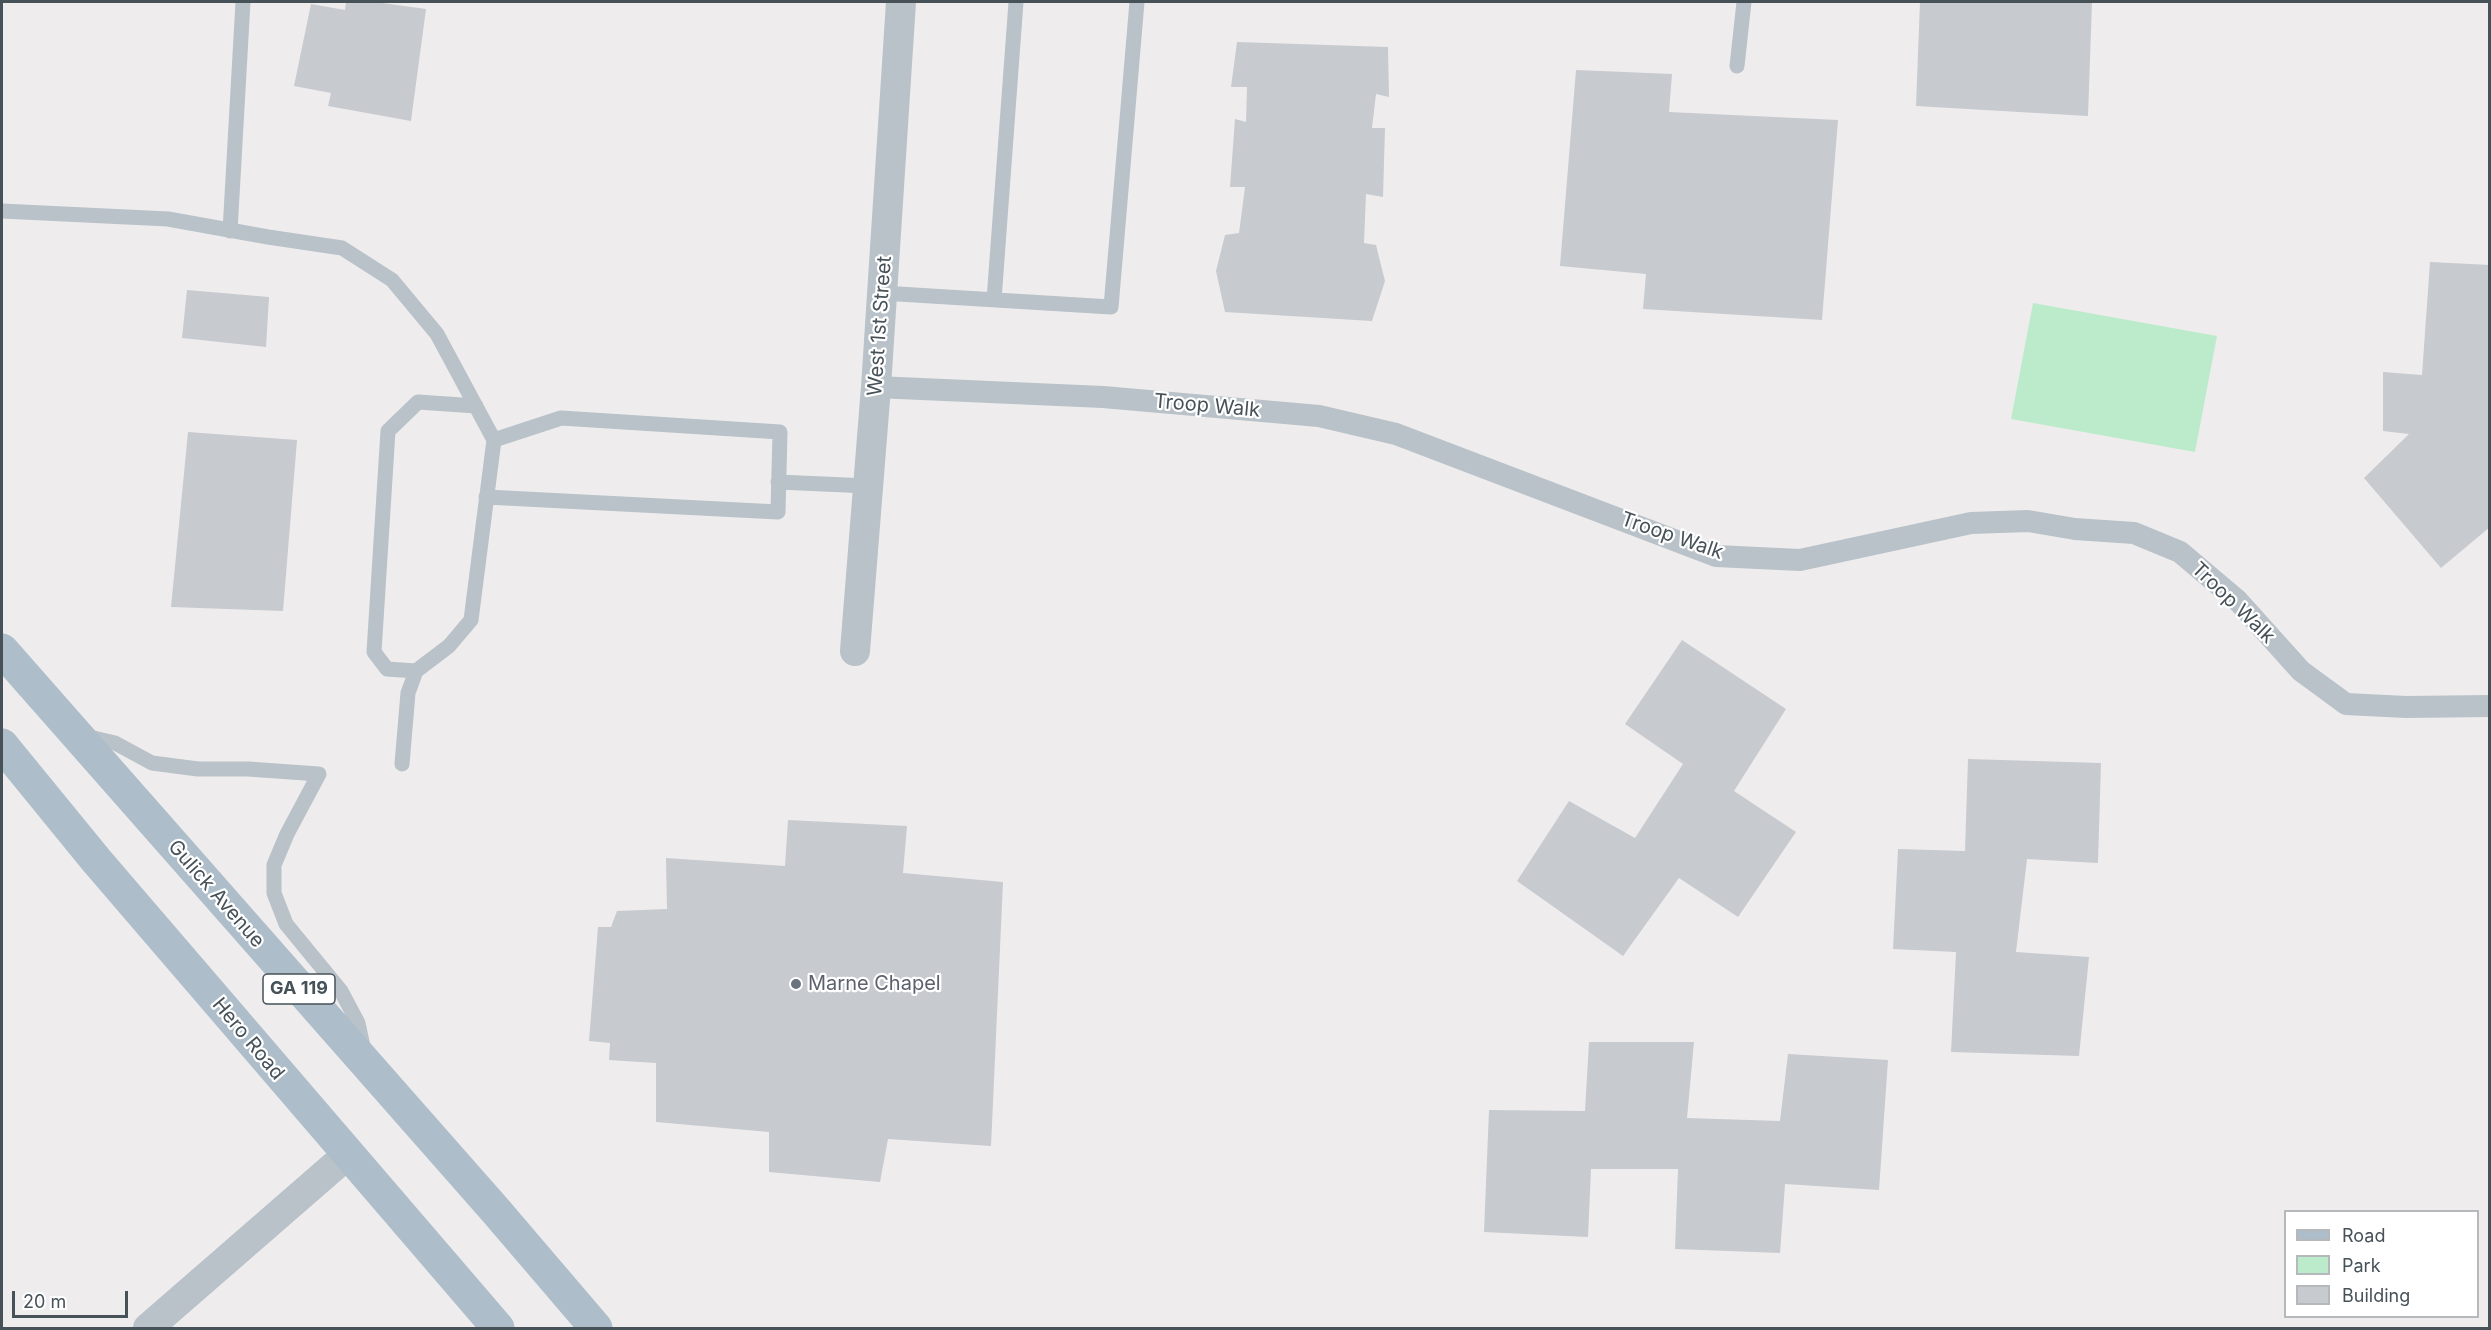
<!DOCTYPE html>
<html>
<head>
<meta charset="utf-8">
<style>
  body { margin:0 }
  #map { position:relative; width:2491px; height:1330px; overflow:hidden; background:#efeced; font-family:Inter,sans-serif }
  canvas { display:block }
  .frame { position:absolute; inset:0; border:3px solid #465158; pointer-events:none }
  .legend { position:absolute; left:2284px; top:1210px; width:195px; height:108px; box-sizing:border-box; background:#fff; border:2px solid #b5b9bc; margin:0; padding:8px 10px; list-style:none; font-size:18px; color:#465158 }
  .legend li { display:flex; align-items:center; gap:12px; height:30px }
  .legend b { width:30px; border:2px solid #b5b9bc }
  .scale { position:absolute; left:12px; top:1291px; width:116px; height:27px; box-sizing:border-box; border:3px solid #465158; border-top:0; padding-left:8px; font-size:18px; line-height:21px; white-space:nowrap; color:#465158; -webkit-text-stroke:4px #fff; paint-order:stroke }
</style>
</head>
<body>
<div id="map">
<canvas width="2491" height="1330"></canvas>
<div class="frame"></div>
<ul class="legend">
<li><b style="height:8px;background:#adbeca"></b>Road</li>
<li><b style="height:16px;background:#bcebcb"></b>Park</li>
<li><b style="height:16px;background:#c7cacf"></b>Building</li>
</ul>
<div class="scale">20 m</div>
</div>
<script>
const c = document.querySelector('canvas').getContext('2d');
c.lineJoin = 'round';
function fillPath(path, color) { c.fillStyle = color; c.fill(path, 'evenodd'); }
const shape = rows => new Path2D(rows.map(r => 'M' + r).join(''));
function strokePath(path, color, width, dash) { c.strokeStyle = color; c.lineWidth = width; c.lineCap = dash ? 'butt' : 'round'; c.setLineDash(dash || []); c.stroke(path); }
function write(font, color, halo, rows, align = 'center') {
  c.font = font + ' Inter,sans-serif'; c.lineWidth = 4.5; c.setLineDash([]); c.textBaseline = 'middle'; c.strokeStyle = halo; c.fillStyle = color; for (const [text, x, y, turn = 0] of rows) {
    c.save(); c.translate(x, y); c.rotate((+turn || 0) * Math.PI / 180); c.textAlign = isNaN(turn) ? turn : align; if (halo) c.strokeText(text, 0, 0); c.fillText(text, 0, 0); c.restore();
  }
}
fillPath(shape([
  [2033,303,2217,336,2195,452,2011,419]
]), '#bcebcb');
fillPath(shape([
  [346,2,375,2,426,9,411,121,328,106,331,93,294,86,311,4,345,10],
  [1920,2,2092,2,2088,116,1916,106],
  [1237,42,1388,47,1389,97,1376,94,1372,128,1385,128,1383,197,1366,194,1364,243,1376,245,1385,281,1372,321,1225,312,1216,271,1225,235,1239,233,1245,187,1230,187,1235,119,1246,122,1247,87,1231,87],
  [1576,70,1672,74,1669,112,1838,120,1822,320,1643,309,1646,274,1560,266],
  [2430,262,2490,265,2490,527,2441,568,2364,478,2409,434,2383,431,2383,372,2422,375],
  [187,290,269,297,266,347,182,338],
  [188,432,297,440,283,611,171,607],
  [1682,640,1786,709,1734,791,1796,832,1738,917,1679,878,1623,956,1517,881,1569,801,1635,838,1683,764,1625,724],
  [1968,759,2101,763,2098,863,2027,859,2016,952,2089,957,2079,1056,1951,1052,1956,952,1893,949,1898,849,1965,851],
  [788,820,907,826,903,873,1003,882,991,1146,888,1139,880,1182,769,1172,769,1132,656,1122,656,1063,609,1060,610,1043,589,1041,598,927,611,927,617,911,667,909,666,858,785,866],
  [1589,1042,1694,1042,1687,1118,1780,1121,1788,1054,1888,1060,1879,1190,1785,1184,1780,1253,1675,1249,1678,1169,1591,1169,1588,1237,1484,1232,1489,1110,1585,1111]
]), '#c7cacf');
strokePath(shape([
  [1737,66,1744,2],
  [2,211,168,219,268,237,342,248,392,280,437,334,494,440,471,620,449,646,416,671,408,693,402,764],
  [230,231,243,2],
  [882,293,1111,307,1137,2],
  [994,300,1016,2],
  [778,482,868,486],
  [486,497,778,512,780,432,561,418,494,440],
  [416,671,387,669,374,652,388,431,418,402,476,406],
  [85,736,115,743,152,763,198,769,248,769,319,774,287,834,274,865,274,893,286,924,341,991,358,1023,364,1051]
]), '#b8c2c8', 15);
strokePath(shape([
  [876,387,1103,397,1319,416,1396,434,1716,556,1800,560,1971,523,2028,521,2075,529,2134,533,2180,552,2238,601,2301,671,2346,704,2406,707,2490,706]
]), '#b8c2c8', 22);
strokePath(shape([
  [855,651,876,387,901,2],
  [148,1328,347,1155]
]), '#b8c2c8', 30);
strokePath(shape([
  [2,650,496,1211,596,1328],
  [2,745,96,860,498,1328]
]), '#adbeca', 33);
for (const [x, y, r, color] of [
  [796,984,6,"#6b7280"]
]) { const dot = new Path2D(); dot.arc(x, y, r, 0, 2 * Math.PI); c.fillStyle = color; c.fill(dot); strokePath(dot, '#fff', 2); }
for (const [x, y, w] of [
  [299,989,72]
]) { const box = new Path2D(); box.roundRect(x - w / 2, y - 15, w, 30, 4.5); c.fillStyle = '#fff'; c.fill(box); strokePath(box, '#465158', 1.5); }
write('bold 18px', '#465158', null, [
  ["GA 119",299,989]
]);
write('20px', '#465158', '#fff', [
  ["West 1st Street",880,326,-86],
  ["Troop Walk",1207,406,5],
  ["Troop Walk",1672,536,19],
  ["Troop Walk",2233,603,44],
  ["Gulick Avenue",216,894,49],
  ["Hero Road",248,1039,50]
]);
write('20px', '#5b616d', '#fff', [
  ["Marne Chapel",808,984]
], 'left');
</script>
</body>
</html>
